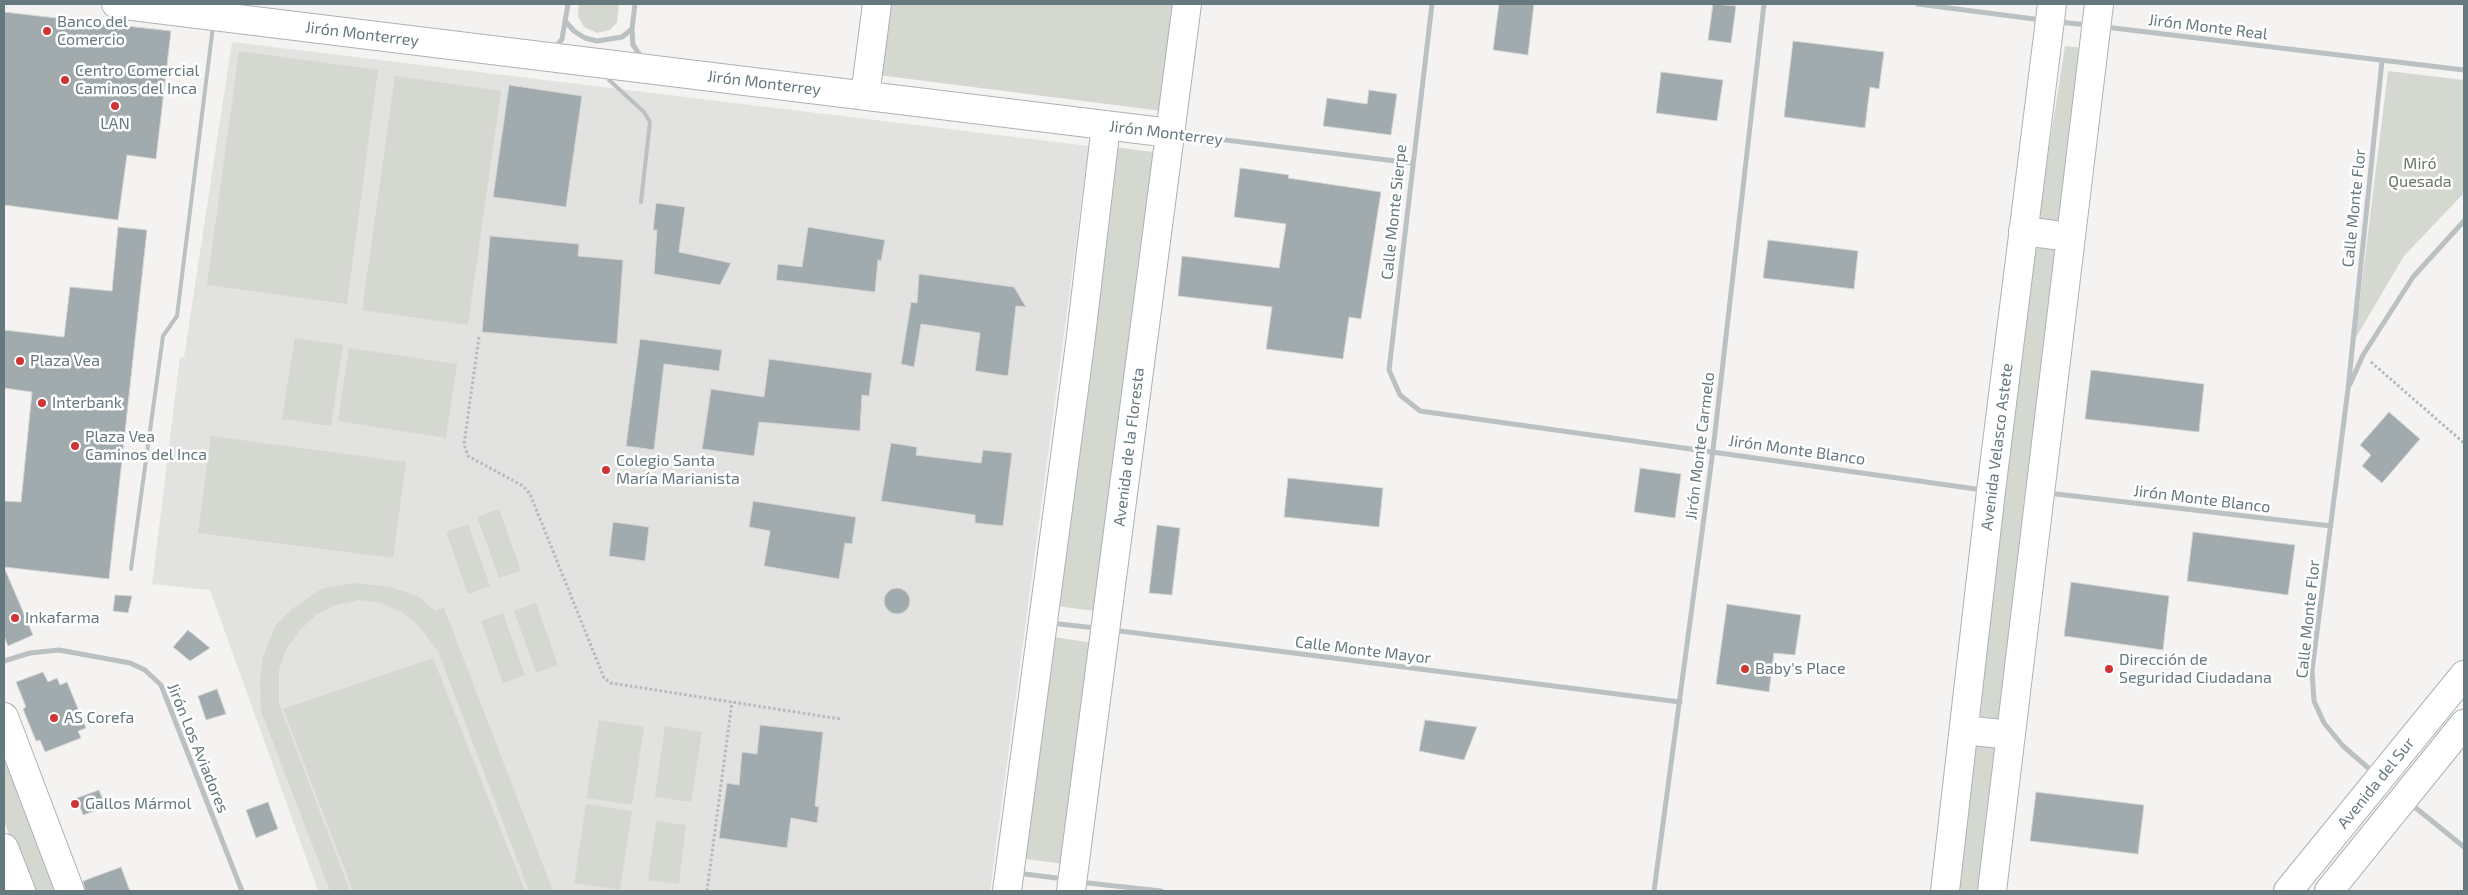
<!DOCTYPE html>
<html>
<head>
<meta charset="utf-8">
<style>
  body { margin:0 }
  #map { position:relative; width:2468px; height:895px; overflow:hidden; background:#f4f3f1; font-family:"Exo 2",sans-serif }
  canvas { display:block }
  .frame { position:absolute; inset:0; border:5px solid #66797e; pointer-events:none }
</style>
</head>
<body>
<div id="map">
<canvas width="2468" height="895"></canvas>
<div class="frame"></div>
</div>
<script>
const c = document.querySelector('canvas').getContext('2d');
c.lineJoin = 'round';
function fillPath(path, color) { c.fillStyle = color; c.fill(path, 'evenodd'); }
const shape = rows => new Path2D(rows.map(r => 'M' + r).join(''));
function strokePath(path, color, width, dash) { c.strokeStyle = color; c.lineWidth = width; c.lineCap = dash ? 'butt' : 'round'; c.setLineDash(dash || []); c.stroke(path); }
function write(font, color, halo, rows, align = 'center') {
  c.font = font + ' "Exo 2",sans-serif'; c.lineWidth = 5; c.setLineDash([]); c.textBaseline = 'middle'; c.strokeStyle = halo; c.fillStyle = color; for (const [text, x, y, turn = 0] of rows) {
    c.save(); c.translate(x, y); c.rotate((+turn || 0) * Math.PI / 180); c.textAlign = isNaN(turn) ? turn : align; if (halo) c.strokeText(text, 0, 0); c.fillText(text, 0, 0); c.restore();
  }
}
fillPath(shape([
  [232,42,1089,146,990,891,318,891,210,590,152,584,180,357,184,357]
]), '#e2e3e1');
fillPath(shape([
  [579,4,619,4,617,22,610,30,597,33,584,27,578,16],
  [881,4,1175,4,1162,111,870,74],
  [2065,46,2083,48,2059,223,2038,219],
  [239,51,378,70,347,304,207,285],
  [2388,71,2464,80,2464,193,2404,256,2355,339],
  [395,76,501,91,468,325,362,310],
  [1114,147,1153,152,1095,611,1056,606],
  [2028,242,2055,247,2001,722,1973,718],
  [295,338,343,345,331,426,282,419],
  [349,348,457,364,446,438,338,421],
  [211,436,406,462,393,558,198,533],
  [499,509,521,571,499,578,477,517],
  [468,524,490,586,468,594,446,532],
  [355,583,390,587,418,596,435,611,444,608,553,891,529,891,438,651,418,625,402,612,381,603,360,600,336,605,317,614,300,630,285,651,279,671,279,704,350,891,330,891,261,711,260,682,263,658,275,626,292,609,321,589],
  [536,603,558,665,536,673,514,611],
  [503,613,525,675,503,683,481,621],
  [1054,637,1093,643,1064,864,1025,859],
  [433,658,525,891,353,891,283,709],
  [599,720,644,727,632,805,586,798],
  [665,726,702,732,691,802,655,797],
  [1971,742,1998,746,1978,891,1951,891],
  [4,756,56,891,31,891,4,821],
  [586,804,632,811,620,890,574,883],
  [656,821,686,825,679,884,648,880]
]), '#d5d8d0');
const building = shape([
  [1499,4,1534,4,1528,55,1493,50,1499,4],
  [1713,4,1736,6,1731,43,1708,40,1713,4],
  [4,12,171,31,156,159,127,155,118,220,4,205,4,12],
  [1793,41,1884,52,1879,89,1870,87,1865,128,1784,117,1793,41],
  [1661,72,1723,80,1717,121,1656,113,1661,72],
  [509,85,582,96,566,207,493,197,509,85],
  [1369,90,1397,94,1391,135,1323,126,1327,98,1367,104,1369,90],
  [1240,168,1289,175,1288,178,1381,192,1361,319,1349,317,1343,359,1266,349,1272,307,1178,296,1182,256,1279,268,1286,224,1234,217,1240,168],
  [656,203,685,207,679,252,731,263,720,285,654,274,657,230,653,230,656,203],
  [118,227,147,230,109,579,4,567,33,635,8,646,4,636,4,501,21,502,32,392,4,388,4,330,64,337,70,287,112,291,118,227],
  [808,227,885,240,881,261,878,260,875,292,776,280,778,264,802,267,808,227],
  [490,236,579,244,578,256,623,260,617,344,482,332,490,236],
  [1768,240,1858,251,1854,289,1763,278,1768,240],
  [919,274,1014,287,1026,307,1016,306,1008,376,975,371,980,333,921,324,914,367,901,364,911,302,917,303,919,274],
  [640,339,722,350,719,371,664,364,654,450,626,446,640,339],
  [769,359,872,373,869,396,862,395,860,431,759,422,754,456,702,449,711,389,764,397,769,359],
  [2091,370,2204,384,2199,432,2085,419,2091,370],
  [2389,412,2420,439,2382,483,2362,466,2371,455,2360,445,2389,412],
  [891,443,917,447,916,455,981,463,983,450,1012,453,1003,526,975,523,975,515,881,501,891,443],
  [1640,468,1681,474,1675,518,1634,512,1640,468],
  [1288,478,1383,488,1379,527,1284,517,1288,478],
  [753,501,856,517,852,544,845,543,839,579,764,566,770,531,749,527,753,501],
  [613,522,649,527,645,561,609,556,613,522],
  [1157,525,1180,528,1172,595,1149,593,1157,525],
  [2193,532,2295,545,2288,595,2187,581,2193,532],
  [2071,582,2169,596,2163,650,2064,636,2071,582],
  '884 601a13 13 0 1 1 26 0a13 13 0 1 1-26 0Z',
  [115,595,132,596,128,613,113,611,115,595],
  [1727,604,1801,615,1795,655,1774,653,1769,692,1716,684,1727,604],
  [188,630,210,648,190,661,173,647,188,630],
  [43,672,48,682,57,678,60,685,67,682,86,728,78,731,81,738,45,752,40,740,36,741,23,709,26,707,16,682,43,672],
  [217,689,226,714,206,720,198,696,217,689],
  [1425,720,1477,727,1464,760,1419,751,1425,720],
  [760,725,823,732,815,806,819,807,817,823,791,818,787,848,719,838,727,783,739,785,742,752,757,754,760,725],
  [99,790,106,807,83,815,77,798,99,790],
  [2036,792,2144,805,2138,854,2030,841,2036,792],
  [268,802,278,829,256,838,246,810,268,802],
  [121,867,130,891,85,891,83,881,121,867]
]);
fillPath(building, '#a1abad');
strokePath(building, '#d5d5d3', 1);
const secondary = shape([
  [116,4,1170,133],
  [865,96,877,4],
  [2023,231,2071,237],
  [4,717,70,891],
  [1964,730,2011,735],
  [4,848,21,891],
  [1007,891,1080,344,1106,125],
  [1071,891,1187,4],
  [1945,891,1991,491,2052,4],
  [1992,891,2099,4],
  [2288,891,2464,675],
  [2329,891,2464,724]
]);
strokePath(secondary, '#abb3b5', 30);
strokePath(shape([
  [479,337,464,444,468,456,523,486,530,494,604,678,611,683,840,719],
  [2371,362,2464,443],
  [707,891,732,702]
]), '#b5b9ba', 3, [2.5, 2.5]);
strokePath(shape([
  [609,73,609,80,644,112,650,122,641,202],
  [131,569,163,336,177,316,213,26]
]), '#bbc0c2', 4);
strokePath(shape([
  [635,4,632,29,633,45,642,58],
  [1432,4,1389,370,1400,395,1420,411,1983,490],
  [1918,4,2042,20],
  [566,22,574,31,585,38,597,41,622,37,632,29],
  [2058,22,2089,25],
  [2105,27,2464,70],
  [555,48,562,39,568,4],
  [1177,134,1412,163],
  [2350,384,2363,355,2413,277,2464,221],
  [2048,493,2331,526],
  [1050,623,1096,628],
  [1112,630,1680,702],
  [4,661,30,653,59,650,130,663,145,670,161,685,242,891],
  [2374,773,2343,746,2324,723,2314,701,2312,671,2348,389,2382,61],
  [2411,804,2464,847],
  [1017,873,1064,879],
  [1079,882,1161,891],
  [1654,891,1713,450,1764,4]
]), '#bbc0c2', 5);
strokePath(secondary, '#fff', 28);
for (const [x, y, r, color] of [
  [47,31,5,"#d03535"],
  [65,80,5,"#d03535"],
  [115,106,5,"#d03535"],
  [20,361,5,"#d03535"],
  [42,403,5,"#d03535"],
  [75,446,5,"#d03535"],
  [606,470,5,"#d03535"],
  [15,618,5,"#d03535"],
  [1745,669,5,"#d03535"],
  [2109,669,5,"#d03535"],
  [54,718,5,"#d03535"],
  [75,804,5,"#d03535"]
]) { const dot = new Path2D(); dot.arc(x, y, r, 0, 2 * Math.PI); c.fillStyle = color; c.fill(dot); strokePath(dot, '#fff', 2); }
write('16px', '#66797e', '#fff', [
  ["Banco del",57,22],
  ["Comercio",57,40],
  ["Centro Comercial",75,71],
  ["Caminos del Inca",75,89],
  ["LAN",115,124,"center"],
  ["Plaza Vea",30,361],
  ["Interbank",52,403],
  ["Plaza Vea",85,437],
  ["Caminos del Inca",85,455],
  ["Colegio Santa",616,461],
  ["María Marianista",616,479],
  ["Inkafarma",25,618],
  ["Dirección de",2119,660],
  ["Seguridad Ciudadana",2119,678],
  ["Baby's Place",1755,669],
  ["AS Corefa",64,718],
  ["Gallos Mármol",85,804]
], 'left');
write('16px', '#66797e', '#fff', [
  ["Jirón Monte Real",2208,27,7],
  ["Jirón Monterrey",362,34,7],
  ["Jirón Monterrey",764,83,7],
  ["Jirón Monterrey",1166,133,7],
  ["Calle Monte Flor",2354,208,-84],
  ["Calle Monte Sierpe",1394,212,-84],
  ["Jirón Monte Carmelo",1700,446,-83],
  ["Avenida de la Floresta",1129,447,-83],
  ["Avenida Velasco Astete",1997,447,-83],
  ["Jirón Monte Blanco",1797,450,8],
  ["Jirón Monte Blanco",2202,499,7],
  ["Calle Monte Flor",2308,619,-84],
  ["Calle Monte Mayor",1363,650,7],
  ["Jirón Los Aviadores",198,748,68],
  ["Avenida del Sur",2376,783,-51]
]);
write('16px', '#6c7664', '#fff', [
  ["Miró",2420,164],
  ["Quesada",2420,182]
]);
</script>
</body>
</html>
